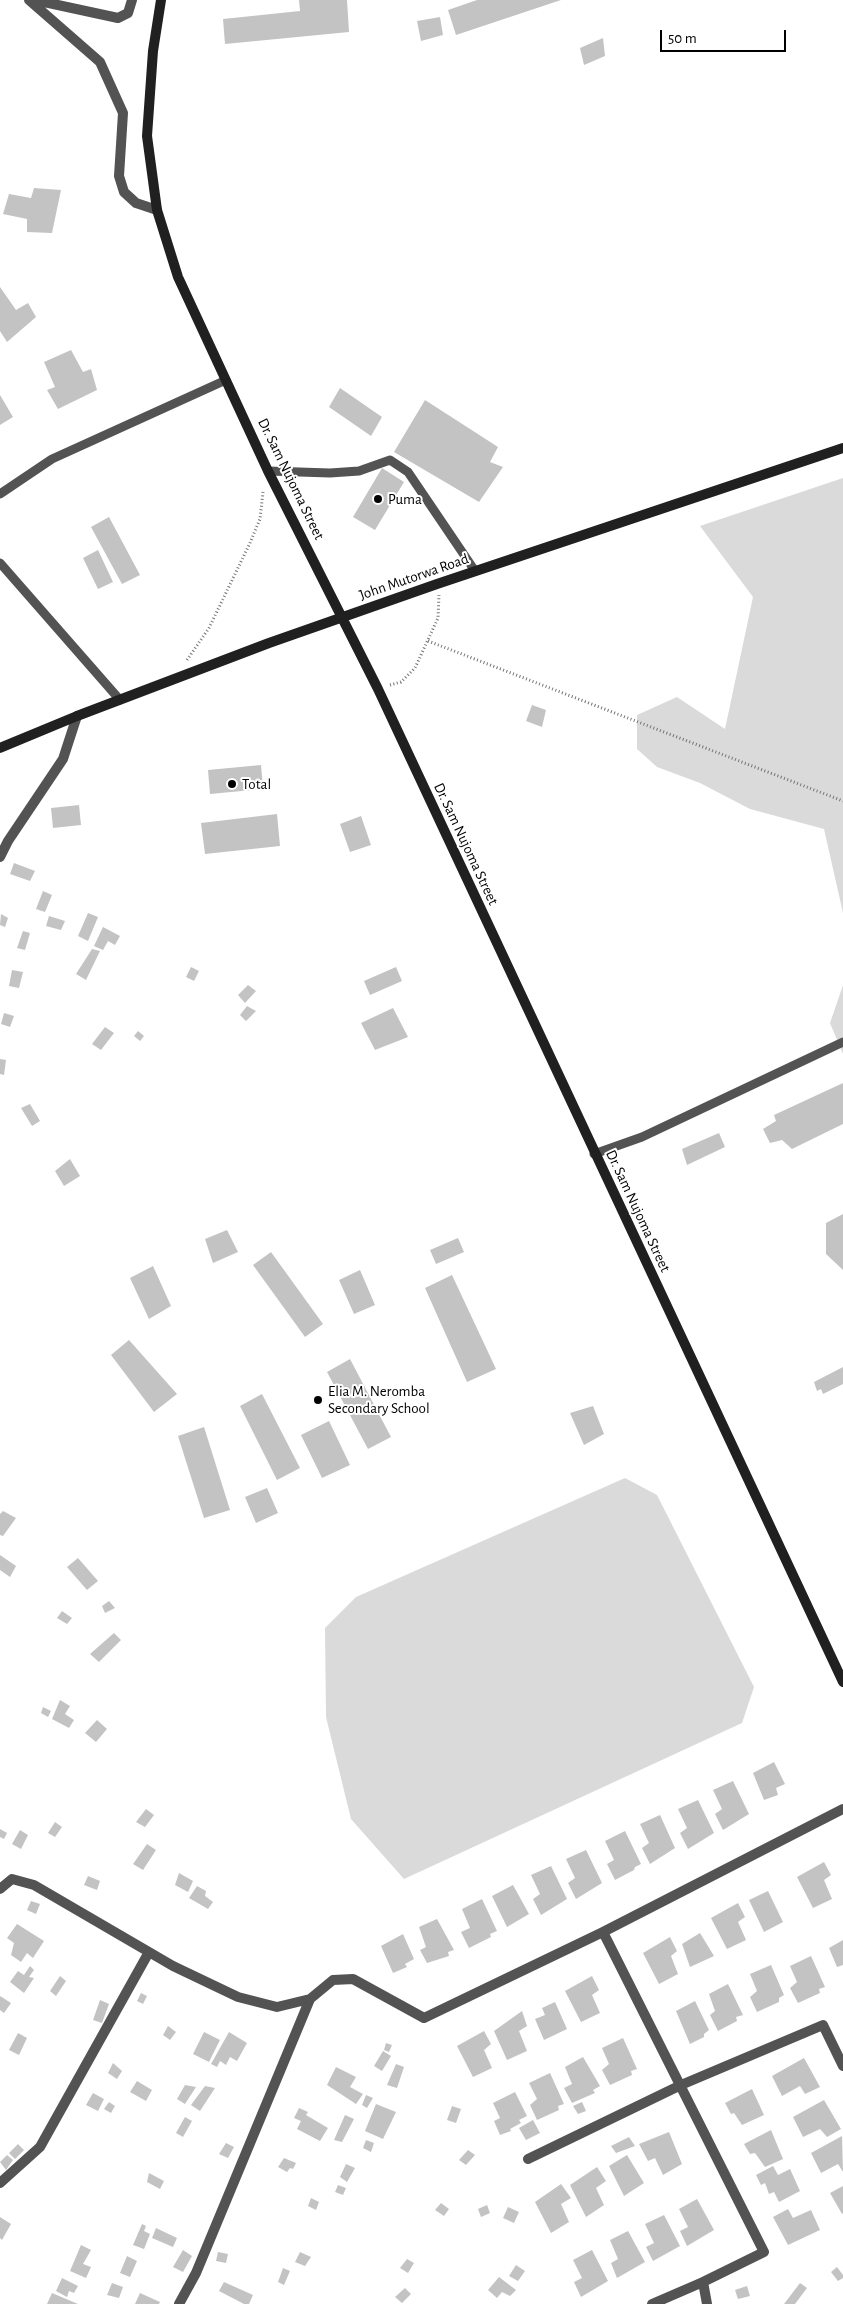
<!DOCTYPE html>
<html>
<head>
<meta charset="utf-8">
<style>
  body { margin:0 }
  #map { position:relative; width:843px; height:2304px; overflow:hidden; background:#fff; font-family:"Alegreya Sans",sans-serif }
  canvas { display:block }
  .scale { position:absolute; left:660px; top:30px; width:126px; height:22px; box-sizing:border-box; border:2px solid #000; border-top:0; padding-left:6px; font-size:15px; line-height:18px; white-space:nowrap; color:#000; -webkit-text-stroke:4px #fff; paint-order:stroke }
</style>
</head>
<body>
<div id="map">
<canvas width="843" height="2304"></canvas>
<div class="scale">50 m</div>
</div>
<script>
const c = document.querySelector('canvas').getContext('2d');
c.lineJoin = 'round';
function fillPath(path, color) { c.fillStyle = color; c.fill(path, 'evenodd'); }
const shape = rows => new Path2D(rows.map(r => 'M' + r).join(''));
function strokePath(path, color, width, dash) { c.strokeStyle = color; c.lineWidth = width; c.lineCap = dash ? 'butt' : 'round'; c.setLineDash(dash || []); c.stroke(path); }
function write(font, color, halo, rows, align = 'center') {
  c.font = font + ' "Alegreya Sans",sans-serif'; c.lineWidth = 4; c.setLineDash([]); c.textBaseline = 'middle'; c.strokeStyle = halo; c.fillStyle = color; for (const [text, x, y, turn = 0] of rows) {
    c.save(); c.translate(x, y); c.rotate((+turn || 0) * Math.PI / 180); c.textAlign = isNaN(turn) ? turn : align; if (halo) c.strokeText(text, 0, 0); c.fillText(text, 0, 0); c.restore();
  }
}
fillPath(shape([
  [843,478,843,913,824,829,750,809,700,783,657,767,637,749,637,715,677,697,725,729,753,597,700,526],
  [843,985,843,1054,830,1023],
  [625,1478,657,1495,754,1687,742,1723,404,1879,351,1819,326,1717,325,1628,356,1597]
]), '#dadada');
fillPath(shape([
  [299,0,347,0,349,32,225,44,223,19,300,11],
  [477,0,561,0,456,35,448,10],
  [440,17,443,35,421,41,417,21],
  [603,38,605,56,584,65,580,48],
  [34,188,61,190,52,233,27,232,27,219,3,214,9,194,31,198],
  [0,287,16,310,28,303,36,317,7,342,0,331],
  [71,350,83,372,91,369,97,390,58,409,47,390,55,387,44,362],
  [340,388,382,417,371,436,329,407],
  [0,395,13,417,0,425],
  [425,400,498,447,490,462,503,467,479,502,394,452],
  [382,468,404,482,375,530,353,517],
  [109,517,140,575,122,584,91,527],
  [98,550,113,582,98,589,83,558],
  [532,705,546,710,542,727,526,721],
  [261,765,263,789,210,794,208,770],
  [79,805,81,825,53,828,51,808],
  [277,814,280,846,205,854,201,823],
  [361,816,371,845,350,852,340,824],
  [14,863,35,871,30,881,10,874],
  [43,891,52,895,45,912,36,909],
  [88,913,98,917,88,941,78,936],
  [1,914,8,918,5,927,0,925],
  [49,916,65,921,61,930,46,926],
  [103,927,120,936,115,945,108,941,103,950,94,946],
  [23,931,30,933,25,950,17,948],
  [92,949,100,951,86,980,76,974],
  [191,967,199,971,194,981,186,977],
  [396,967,402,981,370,995,364,981],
  [12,970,23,972,19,988,9,986],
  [248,985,256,991,245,1003,238,995],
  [247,1006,256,1011,246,1021,240,1015],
  [393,1008,408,1037,375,1050,361,1023],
  [4,1013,14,1016,10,1027,1,1024],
  [105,1027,114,1033,101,1050,92,1044],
  [138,1031,144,1036,140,1041,134,1036],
  [0,1059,6,1060,4,1075,0,1074],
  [843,1083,843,1124,792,1149,782,1140,770,1143,763,1129,776,1121,774,1115],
  [30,1104,40,1121,32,1126,21,1108],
  [719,1133,725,1147,687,1165,682,1149],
  [70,1159,80,1176,64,1186,55,1171],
  [843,1214,843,1270,826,1254,826,1223],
  [227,1230,238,1252,213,1263,205,1239],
  [458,1238,464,1252,436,1264,430,1250],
  [271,1252,323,1324,305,1337,253,1265],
  [153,1266,171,1306,149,1319,130,1278],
  [360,1270,375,1305,354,1314,339,1280],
  [452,1275,496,1369,467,1382,425,1288],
  [129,1340,177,1394,154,1412,111,1355],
  [350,1359,391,1437,368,1449,327,1372],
  [843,1367,843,1384,823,1394,821,1389,817,1391,814,1382],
  [262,1394,300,1468,277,1480,240,1406],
  [593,1406,604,1434,584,1445,570,1413],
  [329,1421,350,1465,322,1478,301,1435],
  [204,1427,230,1510,204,1518,178,1436],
  [267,1488,278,1513,256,1523,245,1497],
  [3,1511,16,1518,3,1536,0,1535,0,1514],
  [0,1555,16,1566,10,1577,0,1570],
  [78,1558,98,1581,87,1590,67,1567],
  [109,1601,115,1608,105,1613,102,1606],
  [62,1611,72,1618,67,1624,57,1618],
  [114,1633,121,1640,99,1662,90,1654],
  [60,1700,70,1706,65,1714,74,1720,69,1728,52,1719],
  [43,1707,51,1711,48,1717,41,1713],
  [97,1720,107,1729,96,1742,85,1733],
  [774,1762,785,1784,776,1788,778,1795,764,1800,753,1773],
  [733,1781,749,1814,723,1830,715,1814,722,1809,713,1790],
  [698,1800,714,1833,688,1849,680,1833,687,1828,678,1809],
  [146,1809,154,1815,145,1827,136,1822],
  [660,1815,675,1848,650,1864,642,1848,649,1843,640,1824],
  [55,1822,62,1827,55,1837,48,1833],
  [0,1829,7,1833,4,1839,0,1837],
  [20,1830,28,1835,21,1849,12,1844],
  [625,1831,641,1864,635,1867,634,1870,615,1880,607,1864,614,1860,605,1841],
  [147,1844,156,1850,143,1870,133,1864],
  [586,1850,602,1883,576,1899,568,1883,575,1878,566,1859],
  [824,1862,831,1875,824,1880,832,1899,813,1908,797,1877],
  [551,1866,567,1899,541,1915,533,1899,540,1894,531,1875],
  [179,1873,193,1881,188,1892,175,1885],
  [88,1876,100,1881,97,1890,84,1885],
  [513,1885,529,1914,507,1927,492,1896],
  [197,1886,206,1891,205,1896,213,1902,208,1909,189,1898],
  [768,1891,783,1922,764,1932,749,1900],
  [482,1899,497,1931,490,1934,491,1937,469,1948,461,1932,470,1928,462,1909],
  [31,1901,40,1904,36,1914,27,1910],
  [738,1903,745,1917,738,1922,746,1940,727,1949,711,1918],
  [437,1919,454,1950,448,1952,449,1956,427,1963,420,1950,426,1947,419,1927],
  [17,1924,44,1941,33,1958,27,1953,21,1962,11,1955,14,1943,7,1938],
  [700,1933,714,1956,690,1967,682,1944],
  [403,1934,414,1959,405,1964,407,1967,393,1973,381,1946],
  [670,1937,677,1951,671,1956,678,1974,659,1984,643,1953],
  [843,1940,843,1965,837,1967,829,1948],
  [811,1956,825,1987,819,1989,820,1993,798,2003,790,1988,797,1982,790,1966],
  [771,1965,784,1995,779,1998,779,2002,757,2012,750,1997,757,1991,750,1974],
  [30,1966,34,1970,29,1977,34,1978,24,1993,10,1982,18,1971,24,1975],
  [60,1976,66,1981,56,1996,50,1991],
  [592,1976,599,1990,592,1995,600,2013,581,2022,565,1991],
  [728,1984,743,2015,736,2017,737,2021,718,2031,710,2015,715,2011,709,1994],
  [141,1993,147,1996,143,2004,137,2001],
  [0,1996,11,2003,4,2013,0,2010],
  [100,2000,109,2004,102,2023,93,2020],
  [695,2001,709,2030,704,2034,704,2037,690,2044,676,2011],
  [555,2002,567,2029,544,2040,535,2019,545,2015,542,2008],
  [522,2011,527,2026,519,2031,527,2051,507,2060,494,2031],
  [168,2026,176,2032,170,2040,163,2035],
  [484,2031,491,2044,484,2050,492,2068,473,2077,457,2046],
  [204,2032,220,2040,209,2062,193,2054],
  [229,2032,247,2043,237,2061,230,2057,226,2065,220,2061,217,2067,211,2064],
  [18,2033,27,2038,19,2055,9,2050],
  [623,2038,637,2069,631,2071,632,2075,610,2085,602,2070,609,2064,602,2048],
  [386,2043,392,2045,389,2052,384,2050],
  [383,2051,391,2056,382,2071,374,2066],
  [583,2057,600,2086,593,2090,595,2093,572,2103,564,2088,572,2084,565,2067],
  [804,2058,820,2087,805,2094,800,2086,782,2096,772,2076],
  [113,2063,122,2071,117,2079,108,2073],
  [396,2064,404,2067,397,2088,387,2085],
  [336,2067,356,2077,350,2087,363,2094,356,2104,327,2085],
  [550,2073,564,2104,558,2106,559,2110,537,2120,530,2105,537,2099,529,2083],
  [137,2081,152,2090,146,2101,130,2092],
  [185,2085,196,2087,185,2104,177,2099],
  [205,2086,215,2088,200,2111,191,2105],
  [752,2089,764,2115,742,2125,734,2113,731,2114,725,2103],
  [515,2092,527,2116,519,2120,521,2123,510,2129,511,2131,500,2135,494,2121,500,2118,493,2103],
  [93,2093,104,2099,98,2111,86,2105],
  [366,2095,373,2098,367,2108,362,2105],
  [824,2100,841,2129,827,2137,820,2129,803,2137,793,2117],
  [109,2102,115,2106,111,2113,104,2109],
  [582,2102,586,2111,578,2114,573,2106],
  [376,2104,396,2112,383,2139,365,2131],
  [452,2106,461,2109,456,2123,447,2120],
  [299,2108,308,2112,306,2115,328,2128,320,2141,297,2129,301,2121,294,2118],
  [345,2115,354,2119,342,2142,334,2140],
  [185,2117,192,2121,183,2137,176,2133],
  [533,2120,540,2133,526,2140,519,2128],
  [771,2130,783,2159,765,2167,755,2153,750,2154,744,2144],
  [669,2132,682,2164,663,2175,655,2158,648,2161,639,2144],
  [842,2136,843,2172,838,2164,821,2173,811,2153],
  [629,2137,635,2146,616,2153,611,2146],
  [366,2140,374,2143,371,2152,363,2148],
  [226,2143,234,2147,228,2158,219,2154],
  [18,2144,24,2150,15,2159,9,2153],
  [468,2150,475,2155,466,2165,459,2160],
  [7,2155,13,2160,6,2170,0,2162],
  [627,2155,644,2183,624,2196,609,2166],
  [284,2158,296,2163,293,2169,290,2168,287,2172,278,2167],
  [346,2164,355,2168,347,2182,340,2177],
  [773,2166,778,2175,790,2169,800,2191,779,2202,774,2192,769,2194,765,2183,761,2185,756,2175],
  [597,2167,606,2181,596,2188,604,2205,586,2217,570,2185],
  [149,2173,164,2181,160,2189,147,2182],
  [561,2184,571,2198,561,2204,569,2222,551,2233,535,2202],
  [338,2185,346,2188,343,2195,335,2192],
  [843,2186,843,2213,842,2214,830,2193],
  [311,2198,319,2202,316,2210,308,2206],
  [697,2199,714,2230,687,2246,680,2231,688,2227,679,2209],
  [441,2203,449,2209,444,2216,435,2210],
  [487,2205,490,2213,481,2217,478,2209],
  [508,2207,519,2212,514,2223,503,2218],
  [788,2209,793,2218,811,2210,820,2230,788,2245,773,2217],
  [664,2215,680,2246,653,2261,646,2247,654,2243,645,2224],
  [0,2217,11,2224,2,2240,0,2238],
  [142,2224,146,2226,144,2231,150,2234,144,2249,133,2245],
  [156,2228,177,2238,173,2247,152,2238],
  [628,2231,645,2262,617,2278,611,2263,618,2259,610,2240],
  [81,2245,91,2250,83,2264,91,2267,86,2278,70,2271],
  [183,2250,192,2256,183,2272,173,2267],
  [592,2250,608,2281,581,2297,574,2282,582,2278,573,2260],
  [218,2252,228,2254,226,2263,216,2261],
  [300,2252,311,2257,305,2266,295,2262],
  [127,2256,137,2261,130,2277,120,2273],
  [407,2259,414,2263,408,2273,400,2268],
  [516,2265,525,2271,518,2281,509,2276],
  [837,2267,843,2275,843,2278,838,2281,831,2272],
  [283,2268,290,2271,284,2285,278,2282],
  [499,2277,516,2290,510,2296,502,2292,497,2298,488,2290],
  [62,2278,78,2286,74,2293,69,2291,67,2297,56,2291],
  [224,2282,253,2295,249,2304,244,2304,219,2291],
  [112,2283,123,2287,119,2298,107,2295],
  [800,2283,807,2288,795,2304,784,2304],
  [747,2286,750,2296,738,2299,735,2290],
  [405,2288,411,2294,402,2303,395,2297],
  [52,2293,78,2304,47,2304],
  [140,2293,160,2302,159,2304,135,2304]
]), '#c3c3c3');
strokePath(shape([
  [428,641,843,801],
  [187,660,209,628,250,543,260,519,263,492],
  [390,685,401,682,415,668,438,618,439,595]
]), '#757575', 3, [1, 2.5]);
strokePath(shape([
  [268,471,330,473,359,471,390,460,408,472,475,571],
  [0,494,52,459,226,380],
  [0,563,120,700],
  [594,1154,642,1137,843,1042]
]), '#535353', 9);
strokePath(shape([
  [29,0,100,62,123,113,119,176,124,192,136,203,157,210],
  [35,0,118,18,128,13,132,0],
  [0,857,8,841,63,759,77,716],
  [0,1889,12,1879,34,1885,173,1966,238,1997,277,2007,310,1999,333,1980,353,1979,424,2018,603,1932],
  [528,2159,681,2085,823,2025,843,2066],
  [0,2183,40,2147,149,1952],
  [179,2304,196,2273,310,1999],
  [652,2304,703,2282],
  [707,2304,703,2282,764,2252,603,1932,843,1809]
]), '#535353', 10);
strokePath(shape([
  [161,0,153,51,147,136,157,210,178,277,268,471,378,689,843,1682],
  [0,748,77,716,269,643,437,584,843,448]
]), '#202020', 10);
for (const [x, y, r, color] of [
  [378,499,5,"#000"],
  [232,784,5,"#000"],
  [318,1400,5,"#000"]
]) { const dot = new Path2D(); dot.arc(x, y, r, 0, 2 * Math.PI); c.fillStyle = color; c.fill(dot); strokePath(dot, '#fff', 2); }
write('15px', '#000', '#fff', [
  ["Dr. Sam Nujoma Street",291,479,64],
  ["John Mutorwa Road",414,577,-19],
  ["Dr. Sam Nujoma Street",466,844,65],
  ["Dr. Sam Nujoma Street",638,1211,65]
]);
write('15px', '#000', '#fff', [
  ["Puma",388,499],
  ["Total",242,784],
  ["Elia M. Neromba",328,1391],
  ["Secondary School",328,1408]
], 'left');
</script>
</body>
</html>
